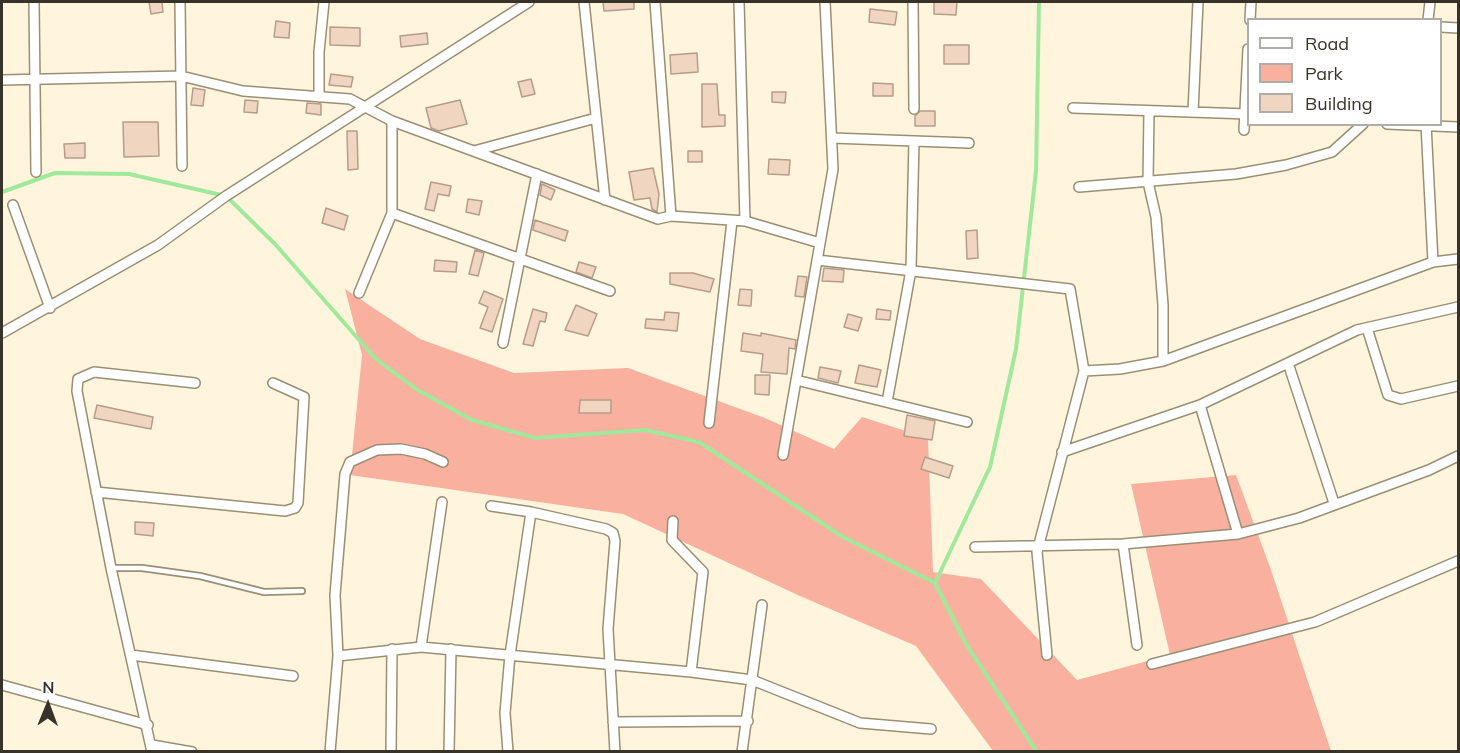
<!DOCTYPE html>
<html>
<head>
<meta charset="utf-8">
<style>
  body { margin:0 }
  #map { position:relative; width:1460px; height:753px; overflow:hidden; background:#fff5dd; font-family:Mulish,sans-serif }
  canvas { display:block }
  .frame { position:absolute; inset:0; border:3px solid #383328; pointer-events:none }
  .legend { position:absolute; left:1247px; top:18px; width:195px; height:108px; box-sizing:border-box; background:#fff; border:2px solid #afada9; margin:0; padding:8px 10px; list-style:none; font-size:18px; color:#383328 }
  .legend li { display:flex; align-items:center; gap:12px; height:30px }
  .legend b { width:30px; border:2px solid #afada9 }
  .north { position:absolute; left:18px; top:675px; width:60px; height:60px; -webkit-text-stroke:4px #fff; paint-order:stroke; rotate:1deg; font-size:16px; font-weight:700; line-height:24px; text-align:center; color:#383328 }
  .north::after { content:''; display:block; margin:auto; width:21px; height:27px; background:#383328; clip-path:polygon(50% 0,100% 100%,50% 72%,0 100%) }
</style>
</head>
<body>
<div id="map">
<canvas width="1460" height="753"></canvas>
<div class="frame"></div>
<ul class="legend">
<li><b style="height:8px;background:#fff"></b>Road</li>
<li><b style="height:16px;background:#fab09f"></b>Park</li>
<li><b style="height:16px;background:#f0d5c0"></b>Building</li>
</ul>
<div class="north">N</div>
</div>
<script>
const c = document.querySelector('canvas').getContext('2d');
c.lineJoin = 'round';
function fillPath(path, color) { c.fillStyle = color; c.fill(path, 'evenodd'); }
const shape = rows => new Path2D(rows.map(r => 'M' + r).join(''));
function strokePath(path, color, width, dash) { c.strokeStyle = color; c.lineWidth = width; c.lineCap = dash ? 'butt' : 'round'; c.setLineDash(dash || []); c.stroke(path); }
fillPath(shape([
  [345,289,420,339,514,373,628,368,765,418,834,449,862,417,928,438,933,572,981,579,1077,680,1170,655,1131,484,1236,475,1270,567,1331,751,993,751,916,646,800,596,623,514,350,475,362,355]
]), '#fab09f');
strokePath(shape([
  [2,192,55,173,129,174,226,196,275,244,375,358,416,389,472,420,535,438,645,430,699,442,843,537,935,583,966,644,1037,752],
  [935,583,990,467,1016,349,1036,171,1039,2]
]), '#a0e99c', 4);
const building = shape([
  [149,2,162,2,163,12,151,14,149,2],
  [603,2,634,2,634,9,604,11,603,2],
  [934,2,957,2,956,15,934,14,934,2],
  [870,9,897,12,895,25,869,22,870,9],
  [276,21,290,23,289,38,274,37,276,21],
  [330,27,360,28,360,46,330,45,330,27],
  [427,33,428,44,401,47,400,36,427,33],
  [944,45,969,45,969,64,944,64,944,45],
  [697,53,698,72,671,74,670,55,697,53],
  [331,74,353,77,351,87,329,85,331,74],
  [531,79,535,94,522,97,518,82,531,79],
  [873,83,893,84,893,96,873,96,873,83],
  [702,84,717,84,719,115,725,115,725,126,702,127,702,84],
  [193,88,205,90,203,106,191,105,193,88],
  [772,92,786,92,785,103,772,102,772,92],
  [245,100,258,101,257,113,244,112,245,100],
  [460,100,467,124,439,131,431,128,426,108,460,100],
  [307,103,321,104,321,115,306,113,307,103],
  [920,111,935,111,935,126,915,126,915,116,920,111],
  [123,122,158,122,159,156,124,157,123,122],
  [347,131,357,131,358,169,348,170,347,131],
  [85,143,85,158,65,158,64,144,85,143],
  [688,151,702,151,702,162,688,162,688,151],
  [769,159,790,160,789,175,768,174,769,159],
  [653,168,659,194,657,212,652,209,650,198,634,200,629,172,653,168],
  [431,182,451,186,449,196,438,194,434,211,425,209,431,182],
  [542,184,555,190,551,200,540,195,542,184],
  [468,199,482,201,479,215,466,212,468,199],
  [326,208,348,216,344,230,322,223,326,208],
  [535,220,568,231,565,241,533,230,535,220],
  [977,230,978,258,967,259,966,231,977,230],
  [475,250,484,253,478,276,469,274,475,250],
  [435,260,457,262,456,272,434,271,435,260],
  [579,262,596,267,592,278,576,272,579,262],
  [824,268,844,270,843,282,822,281,824,268],
  [670,273,693,273,714,279,710,292,670,284,670,273],
  [798,276,807,277,804,297,795,296,798,276],
  [740,289,752,290,751,306,738,305,740,289],
  [484,291,503,299,492,332,480,328,488,307,479,303,484,291],
  [576,305,597,314,588,336,565,330,576,305],
  [533,309,547,313,545,322,540,321,533,346,523,344,533,309],
  [877,309,891,311,890,320,876,319,877,309],
  [665,312,679,313,677,331,645,328,646,319,664,320,665,312],
  [848,314,862,318,858,331,844,327,848,314],
  [743,333,761,336,761,333,796,340,795,349,789,348,787,374,761,372,763,354,741,351,743,333],
  [859,365,881,370,877,387,855,383,859,365],
  [820,367,841,371,838,383,818,378,820,367],
  [755,375,770,375,769,395,755,394,755,375],
  [580,400,611,400,611,413,579,413,580,400],
  [97,405,153,417,151,429,94,418,97,405],
  [907,415,935,421,932,440,904,436,907,415],
  [925,457,953,466,949,478,921,469,925,457],
  [135,522,154,523,153,536,135,534,135,522]
]);
fillPath(building, '#f0d5c0');
strokePath(building, '#b69d89', 1.5);
const service = shape([
  [111,568,142,568,200,576,264,592,302,591]
]);
const minor = shape([
  [34,2,36,172],
  [180,2,182,166],
  [584,2,605,200],
  [655,2,671,216],
  [739,2,745,221],
  [913,2,914,109],
  [1250,20,1251,2],
  [1428,20,1430,2],
  [1440,27,1458,28],
  [2,80,181,76,243,91,350,99,392,121,658,219,671,216,745,221,820,243],
  [319,97,319,52,324,2],
  [1073,108,1248,114],
  [1149,111,1148,182,1156,217,1163,305,1163,361],
  [1193,112,1198,2],
  [1387,124,1458,127],
  [1426,124,1433,262],
  [1244,130,1248,49],
  [832,138,969,143],
  [474,151,596,118],
  [1079,187,1236,174,1286,165,1332,152,1363,124],
  [13,205,50,308],
  [392,213,610,291],
  [817,260,1070,289,1084,371,1037,552,1047,655],
  [359,293,392,213,392,121],
  [1367,328,1388,395,1401,399,1458,386],
  [2,333,158,245,226,196,529,2],
  [503,343,537,174],
  [1288,363,1334,503],
  [1084,371,1120,369,1163,361,1433,262,1458,259],
  [796,380,967,422],
  [887,402,911,270,914,141],
  [1200,405,1238,534],
  [709,423,732,221],
  [1062,452,1200,405,1357,330,1458,307],
  [783,455,833,169,825,2],
  [96,492,285,511,295,508,298,503,304,397,273,383],
  [491,506,531,512,510,655,505,713,508,752],
  [531,512,606,529,613,533,615,541,608,629,615,752],
  [673,521,672,540,703,572,691,672],
  [1123,544,1137,645],
  [975,547,1123,544,1238,534,1299,518,1429,470,1458,456],
  [421,647,442,502],
  [131,655,293,676],
  [338,656,421,647,691,672,752,680,860,723,931,729],
  [1152,664,1315,622,1458,561],
  [2,685,148,725],
  [613,722,748,721],
  [152,745,192,752],
  [152,752,111,568,77,391,78,379,94,372,195,383],
  [330,752,338,656,335,595,345,474,350,462,377,450,401,449,425,454,443,462],
  [391,752,392,649],
  [449,752,451,649],
  [742,752,762,605]
]);
strokePath(service, '#9a8f74', 8);
strokePath(minor, '#9a8f74', 12);
strokePath(service, '#fff', 4.5);
strokePath(minor, '#fff', 9);
</script>
</body>
</html>
